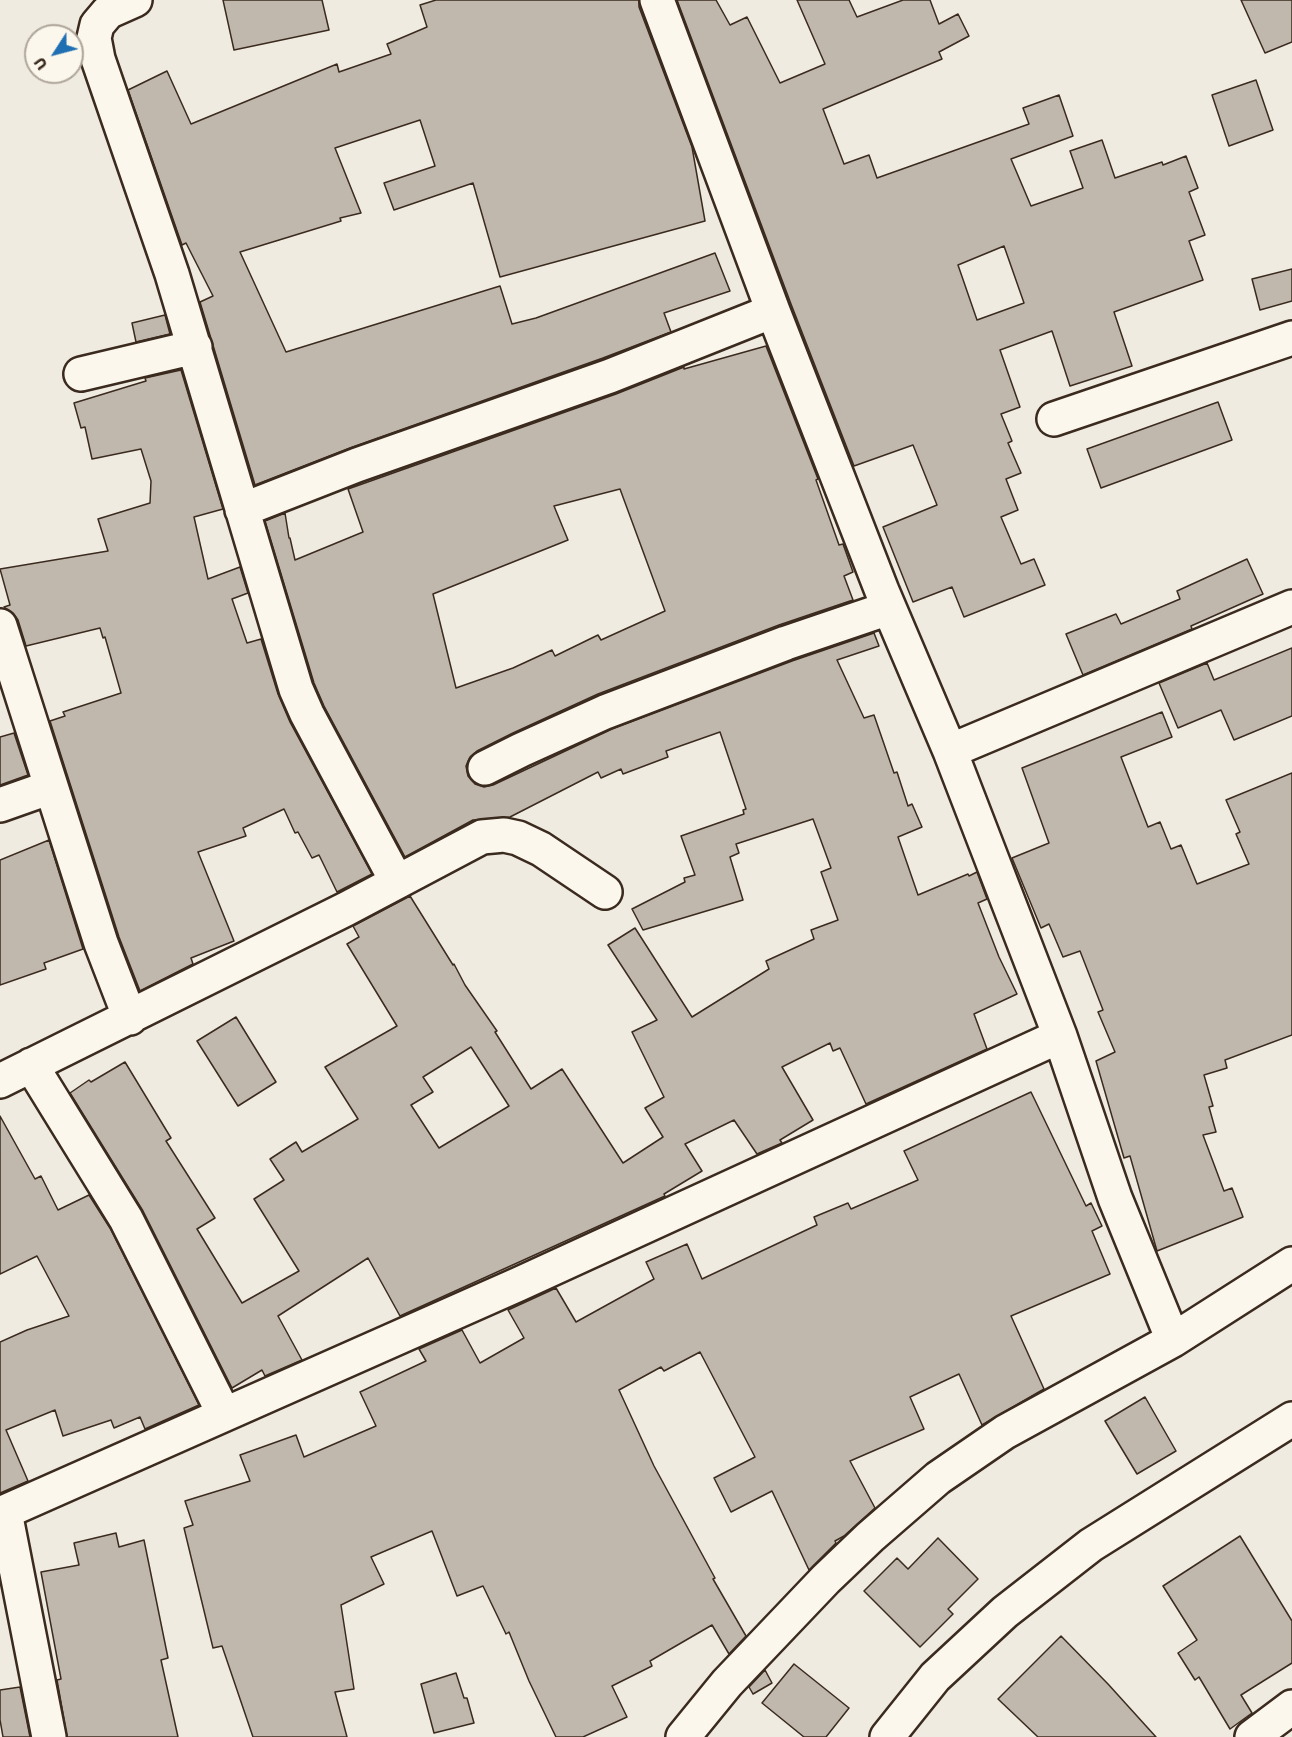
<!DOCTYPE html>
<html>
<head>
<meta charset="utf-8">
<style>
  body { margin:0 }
  #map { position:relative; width:1292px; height:1737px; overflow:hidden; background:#f0ebe0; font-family:"Shantell Sans",sans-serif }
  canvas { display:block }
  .north { position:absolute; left:24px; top:24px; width:60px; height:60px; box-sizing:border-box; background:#fbf7ec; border:2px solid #aea59a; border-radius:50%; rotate:234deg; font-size:16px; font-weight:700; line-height:24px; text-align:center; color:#3b2a1e }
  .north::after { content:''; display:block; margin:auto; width:21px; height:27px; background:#1f6fb2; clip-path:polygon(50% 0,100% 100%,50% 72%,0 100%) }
</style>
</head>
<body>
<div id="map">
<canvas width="1292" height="1737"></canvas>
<div class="north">U</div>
</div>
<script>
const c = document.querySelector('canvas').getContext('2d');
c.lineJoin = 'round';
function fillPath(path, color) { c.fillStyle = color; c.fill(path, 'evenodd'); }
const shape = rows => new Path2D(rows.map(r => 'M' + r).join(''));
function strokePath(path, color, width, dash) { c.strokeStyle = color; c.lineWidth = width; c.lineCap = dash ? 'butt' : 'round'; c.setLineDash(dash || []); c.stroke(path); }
const building = shape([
  [223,0,322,0,329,30,234,50,223,0],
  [436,0,639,0,639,7,692,147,705,221,500,277,473,183,394,210,384,183,435,166,420,120,335,148,361,213,340,218,341,221,240,252,286,352,500,286,512,324,536,318,715,253,730,291,664,313,671,332,603,358,350,448,255,485,200,302,213,296,186,243,182,245,128,90,167,71,191,124,337,64,339,72,391,54,387,44,427,27,420,5,436,0],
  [677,0,716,0,730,25,747,17,780,83,825,64,797,0,849,0,857,17,903,0,930,0,939,24,958,14,969,36,939,52,942,59,823,109,844,164,869,155,877,178,1029,124,1023,108,1059,95,1073,136,1011,159,1031,206,1083,188,1070,151,1102,140,1115,178,1162,162,1163,165,1186,156,1198,188,1189,192,1205,235,1189,241,1203,280,1114,312,1132,366,1070,386,1052,331,1000,350,1020,407,1001,414,1012,441,1008,443,1021,473,1006,479,1018,510,1001,517,1021,564,1034,559,1045,585,964,617,952,587,913,602,883,527,937,505,913,445,854,466,791,304,677,0],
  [1004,246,1024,303,977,320,958,265,1004,246],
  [1241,0,1292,0,1292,42,1265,53,1241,0],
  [1256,80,1273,130,1229,146,1212,95,1256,80],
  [1292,269,1292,301,1260,310,1252,279,1292,269],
  [165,315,170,334,136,342,132,323,165,315],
  [766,346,818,479,816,480,839,545,843,544,853,572,844,576,853,600,779,625,598,694,513,733,477,751,470,757,466,766,468,776,475,784,484,787,493,785,612,729,792,661,874,633,879,646,837,660,864,718,874,715,894,773,897,772,908,806,912,804,922,827,898,837,918,895,968,874,969,876,977,872,987,899,978,903,999,957,1017,994,974,1014,987,1049,866,1104,840,1048,833,1051,830,1043,782,1067,813,1120,780,1140,782,1143,757,1154,734,1120,685,1144,702,1171,664,1194,665,1196,400,1316,368,1258,278,1316,302,1360,265,1376,262,1370,232,1388,143,1211,70,1093,89,1080,91,1082,125,1062,171,1138,166,1141,215,1218,197,1229,242,1303,299,1271,254,1199,284,1180,270,1159,296,1142,302,1152,358,1119,325,1067,397,1026,347,944,359,937,353,926,410,896,453,965,454,964,465,985,497,1031,495,1032,531,1089,562,1069,623,1163,663,1137,645,1108,664,1097,632,1032,657,1020,608,945,635,928,692,1017,769,969,766,961,814,939,811,930,838,920,821,872,831,868,813,819,736,844,739,853,730,857,743,900,643,930,632,909,685,882,684,878,695,875,681,836,744,814,743,810,746,809,720,732,666,751,668,757,623,774,621,769,601,778,598,772,510,817,473,820,405,857,324,706,314,683,265,521,285,513,289,538,290,538,295,560,363,532,348,489,616,394,684,367,684,369,766,346],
  [620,489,665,611,601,640,598,635,555,656,552,650,513,668,456,688,433,594,568,540,554,506,620,489],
  [471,1047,509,1106,439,1148,411,1105,433,1092,423,1077,471,1047],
  [181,370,223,509,194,517,208,579,240,567,248,593,232,599,247,643,261,639,278,694,290,722,372,874,337,892,319,855,312,858,298,832,295,833,284,809,243,828,246,836,198,852,234,941,191,958,193,964,140,991,119,937,50,721,65,716,63,712,121,693,105,637,103,638,100,628,26,646,18,620,13,613,4,607,10,605,0,569,108,551,98,519,150,503,151,481,141,449,92,459,85,427,81,428,74,403,146,381,145,378,181,370],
  [1218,402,1232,440,1101,488,1087,449,1218,402],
  [1247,559,1263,594,1191,626,1192,629,1083,675,1066,634,1116,614,1121,624,1180,599,1177,591,1247,559],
  [1292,648,1292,716,1234,740,1221,710,1178,728,1159,683,1207,663,1214,680,1292,648],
  [1162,712,1172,737,1121,757,1148,827,1160,822,1171,849,1181,845,1197,884,1249,864,1236,834,1240,832,1226,800,1292,773,1292,1035,1225,1060,1227,1068,1204,1075,1213,1106,1209,1107,1216,1132,1203,1135,1224,1191,1232,1188,1243,1217,1157,1251,1130,1156,1124,1158,1096,1061,1115,1052,1098,1012,1103,1010,1080,951,1063,957,1049,924,1041,928,1012,858,1049,843,1022,768,1162,712],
  [14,733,28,775,0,785,0,737,14,733],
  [49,840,83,949,44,963,46,969,0,985,0,860,49,840],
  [236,1017,276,1082,238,1106,197,1041,236,1017],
  [1031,1092,1086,1206,1091,1203,1102,1226,1092,1231,1110,1274,1011,1316,1044,1389,982,1425,959,1374,910,1397,924,1429,850,1461,875,1508,844,1536,835,1541,836,1543,809,1570,772,1491,731,1512,714,1478,755,1457,700,1352,664,1371,661,1367,619,1390,654,1466,715,1578,713,1579,746,1636,729,1654,712,1625,650,1661,652,1666,612,1686,627,1717,583,1737,556,1737,529,1681,509,1632,506,1634,483,1586,457,1596,432,1531,371,1557,384,1584,341,1605,354,1689,335,1692,347,1737,253,1737,222,1646,213,1648,184,1528,193,1525,185,1501,250,1481,240,1455,296,1435,304,1457,376,1426,360,1392,426,1361,419,1349,462,1330,480,1363,524,1338,508,1310,556,1288,576,1322,654,1279,646,1262,687,1244,702,1279,817,1225,814,1217,848,1203,851,1209,918,1180,904,1151,1031,1092],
  [0,1116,35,1179,41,1176,58,1210,89,1195,110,1228,199,1405,145,1429,140,1417,114,1428,111,1420,63,1436,55,1410,6,1430,28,1481,0,1493,0,1342,27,1330,69,1316,37,1256,0,1274,0,1116],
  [1145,1397,1176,1451,1137,1474,1105,1421,1145,1397],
  [116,1533,119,1547,144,1540,168,1658,161,1660,178,1737,67,1737,57,1680,61,1679,41,1572,79,1565,74,1543,116,1533],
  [1240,1536,1292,1621,1292,1663,1241,1695,1252,1713,1230,1729,1199,1677,1195,1680,1178,1653,1197,1640,1163,1586,1240,1536],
  [938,1538,978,1579,948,1609,953,1614,920,1647,864,1591,897,1558,908,1569,938,1538],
  [1061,1636,1108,1684,1156,1737,1038,1737,998,1699,1061,1636],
  [794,1664,849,1708,826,1737,804,1737,762,1703,794,1664],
  [765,1670,772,1683,753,1694,749,1687,765,1670],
  [456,1673,464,1698,467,1698,474,1723,434,1733,421,1684,456,1673],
  [20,1687,30,1737,3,1737,0,1720,0,1690,20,1687]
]);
fillPath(building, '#c0b8ad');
strokePath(building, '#3b2a1e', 1.5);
const minor = shape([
  [135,0,108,12,97,25,94,38,98,59,172,274,296,689,307,714,397,882],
  [657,0,773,311,882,591,950,751,1060,1036,1115,1198,1173,1340],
  [81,374,195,347],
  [1054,419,1292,338],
  [242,510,357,465,610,376,773,311],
  [0,626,101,943,130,1018],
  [950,751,1292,607],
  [485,768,521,750,605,712,786,643,889,608],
  [0,805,51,787],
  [31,1065,126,1219,224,1414],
  [0,1081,346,909,482,837,504,835,518,838,541,849,605,892],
  [5,1512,49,1737],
  [0,1514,519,1284,1060,1036],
  [683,1737,727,1683,826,1579,870,1537,938,1478,1005,1432,1173,1340,1292,1264],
  [887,1737,935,1677,1005,1612,1091,1545,1292,1419],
  [1252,1737,1292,1707]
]);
strokePath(minor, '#3b2a1e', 38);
strokePath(minor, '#fbf7ec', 33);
</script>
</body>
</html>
